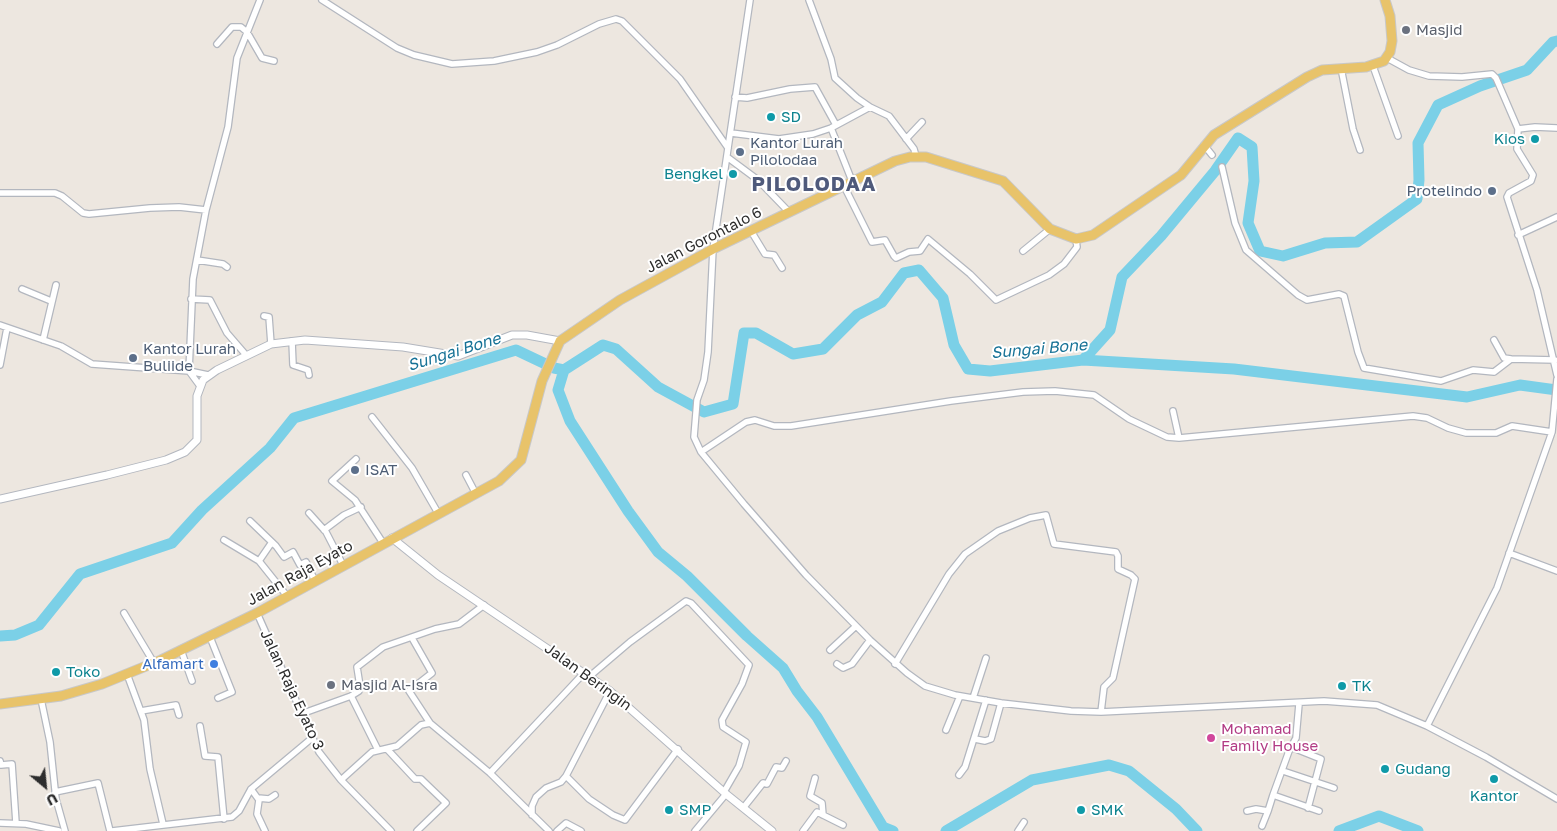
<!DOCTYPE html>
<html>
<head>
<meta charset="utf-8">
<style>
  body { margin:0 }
  #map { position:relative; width:1557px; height:831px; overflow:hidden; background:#ede7e0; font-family:"Golos Text",sans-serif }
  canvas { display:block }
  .north { position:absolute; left:20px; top:761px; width:50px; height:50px; -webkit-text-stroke:4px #fff; paint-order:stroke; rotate:152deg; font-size:14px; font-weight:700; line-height:20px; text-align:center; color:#2d2d2d }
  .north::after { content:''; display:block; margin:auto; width:18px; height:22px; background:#2d2d2d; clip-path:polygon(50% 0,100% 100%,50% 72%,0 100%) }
</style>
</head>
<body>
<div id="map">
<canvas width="1557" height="831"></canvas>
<div class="north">U</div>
</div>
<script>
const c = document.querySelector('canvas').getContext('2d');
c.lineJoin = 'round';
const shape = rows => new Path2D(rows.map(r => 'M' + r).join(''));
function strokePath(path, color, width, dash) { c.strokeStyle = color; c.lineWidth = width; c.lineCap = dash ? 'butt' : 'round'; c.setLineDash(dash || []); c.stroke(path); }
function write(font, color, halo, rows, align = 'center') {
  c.font = font + ' "Golos Text",sans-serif'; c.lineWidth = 4; c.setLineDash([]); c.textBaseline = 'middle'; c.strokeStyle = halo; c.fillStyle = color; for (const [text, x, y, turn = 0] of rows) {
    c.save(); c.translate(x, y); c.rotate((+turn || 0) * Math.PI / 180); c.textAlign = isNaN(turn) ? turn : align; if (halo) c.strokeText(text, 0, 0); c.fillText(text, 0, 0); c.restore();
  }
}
strokePath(shape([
  [1083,360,1110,330,1122,277,1161,236,1215,171,1238,138,1252,147,1254,181,1248,223,1260,251,1283,256,1325,243,1357,242,1417,199,1419,180,1418,143,1438,105,1480,86,1527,70,1553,42,1557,41],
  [564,370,558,390,570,421,628,511,658,552,687,576,747,636,783,668,797,691,817,717,883,827,893,831],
  [0,636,15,635,39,625,80,574,172,543,202,510,270,448,294,418,516,350,554,368,564,370,603,345,616,349,658,387,704,412,733,404,744,333,756,333,793,354,823,349,857,315,882,302,904,273,919,270,943,298,954,345,968,369,990,371,1083,360,1234,369,1467,397,1520,385,1557,390],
  [946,831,1032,780,1109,765,1129,771,1176,809,1197,831],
  [1339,831,1379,816,1418,831]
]), '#7bd0e7', 11);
const minor = shape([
  [322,0,397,48,414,55,452,64,494,61,537,52,557,45,599,24,616,19,622,21,680,79,728,148],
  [750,0,713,249,708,352,704,380,697,400,694,437,701,452,744,504,806,575,870,640,907,673,925,686,955,695,1001,703,1071,711,1101,712,1324,701,1377,705,1427,726,1486,757,1557,799],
  [809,0,831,59,835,78,857,98,870,107],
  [217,44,232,27,241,27,247,32,262,58,274,61],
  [1387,58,1409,70,1429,76,1462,77,1492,74,1496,78,1518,129,1517,149,1533,175,1531,181,1509,193,1507,197,1537,290,1557,375],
  [1373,66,1398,136],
  [1341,68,1353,129,1360,150],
  [735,97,747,98,790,89,815,87,836,125],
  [831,128,852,181],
  [1518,129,1535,127,1557,128],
  [731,133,779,139,813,134,831,128,870,107,889,116,914,149,916,156],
  [906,139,922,122],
  [1204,145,1212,155],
  [727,157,758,180,789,212],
  [1222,167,1235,223,1246,250,1298,295,1307,300,1339,294,1344,296,1358,352,1364,368,1441,381,1473,370,1494,372,1511,359,1555,360],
  [844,186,872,242,885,240,894,256,896,258,909,252,920,251,928,239,970,274,996,300,1049,275,1064,264,1077,247,1076,239],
  [0,193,55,193,62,196,83,213,89,214,150,208,179,207,206,210],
  [751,231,765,254,774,255,782,268],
  [1518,235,1557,217],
  [1023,251,1050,229],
  [197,260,223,264,227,267],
  [22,289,51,301],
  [191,299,210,300,227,333,246,355],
  [264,316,269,317,271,344],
  [0,325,61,346,92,364,189,371,208,375],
  [43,340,56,285],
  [1494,340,1504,358,1511,359],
  [292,341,293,365,308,370,309,375],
  [0,365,7,328],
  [200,386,189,371,193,279,206,210,228,127,237,58,260,0],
  [1173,411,1179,438],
  [372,417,412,468,438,513],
  [701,452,746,422,755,420,774,426,791,426,951,401,1023,392,1055,391,1094,395,1129,419,1167,437,1179,438,1413,416,1427,418,1448,428,1466,433,1496,433,1512,426,1552,432],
  [356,459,332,481,355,500,383,543],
  [466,475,476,494],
  [309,513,326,532,343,565],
  [250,521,276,546,284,557,293,552,300,565,306,562,315,581],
  [324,530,344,515,361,507],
  [224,540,259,561,287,596],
  [1509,553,1557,571],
  [259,561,272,542],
  [124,613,154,663],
  [257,613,319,752,341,780,391,831],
  [210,637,232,692,218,698],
  [412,638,432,673,409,691,430,723],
  [181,650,192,681],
  [830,650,856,626],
  [837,664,843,668,852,664,870,640],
  [895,664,949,574,965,554,998,531,1030,518,1046,515,1054,544,1116,552,1118,556,1118,569,1131,575,1135,579,1113,678,1104,687,1101,712],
  [127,674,144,720,150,769,163,824],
  [590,676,630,642,686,601,691,603,749,665,742,684,722,720,723,727,746,742,739,766,724,792],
  [351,696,378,750],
  [973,698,986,658],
  [41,699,50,742,56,799,65,831],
  [1299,704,1296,738,1289,751,1273,795,1319,811],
  [141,711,176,705,179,715],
  [301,714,351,696,359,691,360,686,357,667,383,647,435,629,459,624,484,605],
  [200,726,205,756,218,757,224,819],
  [1427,726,1497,588,1552,432,1557,379],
  [946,730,960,696],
  [975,739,985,741,991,739,1001,703],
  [1291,747,1321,759,1308,808],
  [387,749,415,779,421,779,446,803,417,831],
  [0,761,1,765,12,764,16,823],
  [1283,771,1334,788],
  [490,773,584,673],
  [959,775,965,767,986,700],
  [566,776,610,691],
  [815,778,810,796,822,803,823,815],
  [341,780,372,752,397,746,421,725,430,723,490,773,549,831],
  [251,789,259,800,257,814,265,831],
  [55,792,98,783,110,831],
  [258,798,269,799,275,795],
  [744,807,763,783,767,784,776,767,782,768,786,761],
  [1247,811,1256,809,1268,811,1273,795],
  [532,815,532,806,536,797,546,788,561,782,566,776,589,799,613,815,625,820,678,749],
  [0,823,26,824,59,831],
  [1262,826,1268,811],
  [112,831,232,817,239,811,251,789,312,738],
  [557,831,566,823,581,831],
  [695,831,726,794],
  [803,831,817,812,843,825],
  [1018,831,1024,822]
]);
const tertiary = shape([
  [0,499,107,475,166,460,185,452,197,440,197,396,203,380,217,370,271,344,305,340,403,347,458,356,512,335,527,335,560,341],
  [392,538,438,575,610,691,726,794,772,831]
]);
const primary = shape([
  [0,704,61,696,102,684,161,660,257,613,499,481,521,460,542,381,560,341,620,300,713,249,895,161,910,157,926,157,1003,181,1050,229,1076,239,1093,235,1181,175,1214,135,1307,77,1322,70,1366,67,1384,61,1390,52,1392,41,1390,16,1385,0]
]);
strokePath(minor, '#b3b7bf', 8);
strokePath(tertiary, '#b3b7bf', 9);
strokePath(primary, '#c8c8c8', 11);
strokePath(minor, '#fff', 5.5);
strokePath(tertiary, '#fff', 7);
strokePath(primary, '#e8c36a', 9);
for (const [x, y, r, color] of [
  [1406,30,5,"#6b7280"],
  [771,117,5,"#0f9aa8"],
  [1535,139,5,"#0f9aa8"],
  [740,152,5,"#5c6f8a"],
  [733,174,5,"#0f9aa8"],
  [1492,191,5,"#5c6f8a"],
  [133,358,5,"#5c6f8a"],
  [355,470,5,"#5c6f8a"],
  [214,664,5,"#3f7fe0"],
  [56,672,5,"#0f9aa8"],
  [331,685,5,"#6b7280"],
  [1342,686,5,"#0f9aa8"],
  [1211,738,5,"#d1479c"],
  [1385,769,5,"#0f9aa8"],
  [1494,779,5,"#0f9aa8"],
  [669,810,5,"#0f9aa8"],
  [1081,810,5,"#0f9aa8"]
]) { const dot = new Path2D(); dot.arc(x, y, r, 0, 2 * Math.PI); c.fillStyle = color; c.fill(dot); strokePath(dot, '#fff', 2); }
write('15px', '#5b616d', '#fff', [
  ["Masjid",1416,30],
  ["Masjid Al-Isra",341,685]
], 'left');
write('15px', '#0d838f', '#fff', [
  ["SD",781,117],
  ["Kios",1525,139,"right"],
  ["Bengkel",723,174,"right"],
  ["Toko",66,672],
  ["TK",1352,686],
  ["Gudang",1395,769],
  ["Kantor",1494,796,"center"],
  ["SMP",679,810],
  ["SMK",1091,810]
], 'left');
write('15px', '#4e5e75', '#fff', [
  ["Kantor Lurah",750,143],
  ["Pilolodaa",750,160],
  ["Protelindo",1482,191,"right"],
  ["Kantor Lurah",143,349],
  ["Buliide",143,366],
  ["ISAT",365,470]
], 'left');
write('15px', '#2d2d2d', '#fff', [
  ["Jalan Gorontalo 6",704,240,-27],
  ["Jalan Raja Eyato",300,573,-29],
  ["Jalan Beringin",588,677,36],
  ["Jalan Raja Eyato 3",292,690,65]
]);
write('15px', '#366cbe', '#fff', [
  ["Alfamart",204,664]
], 'right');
write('15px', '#b23c85', '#fff', [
  ["Mohamad",1221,729],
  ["Family House",1221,746]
], 'left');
write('italic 16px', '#177296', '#fff', [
  ["Sungai Bone",1039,349,-5],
  ["Sungai Bone",454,352,-17]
]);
c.letterSpacing = '1px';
write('bold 20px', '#4f5a7b', '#fff', [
  ["PILOLODAA",814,185]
]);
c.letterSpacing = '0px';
</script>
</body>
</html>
